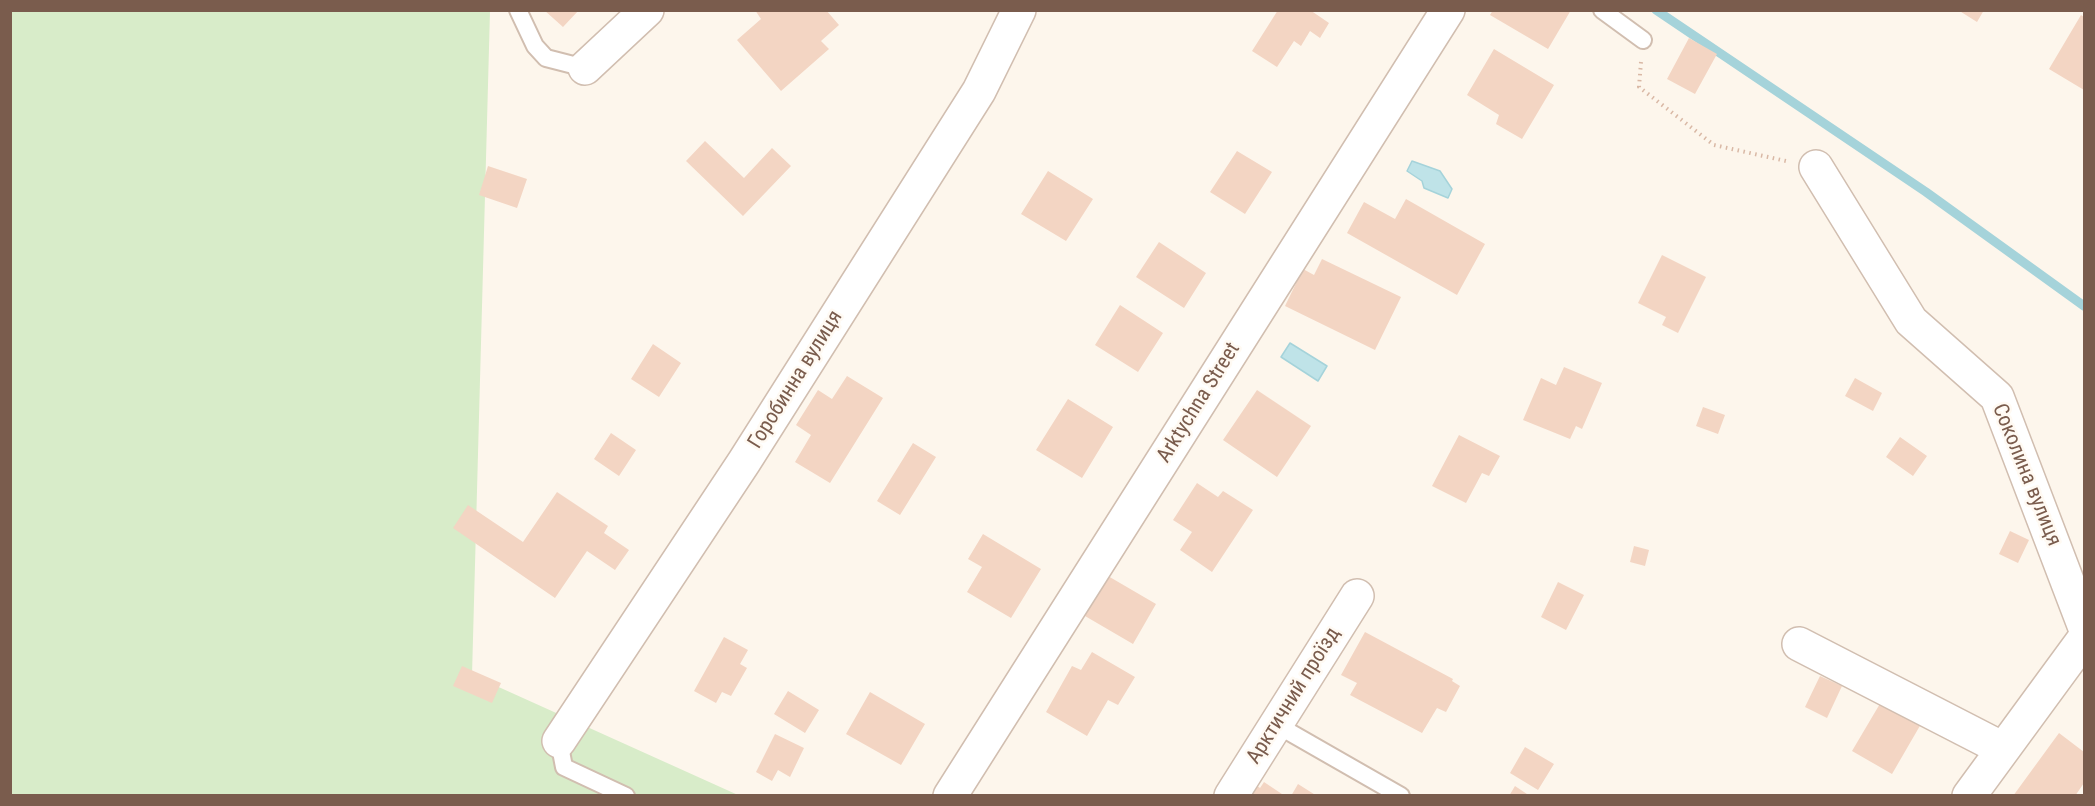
<!DOCTYPE html>
<html>
<head>
<meta charset="utf-8">
<style>
  body { margin:0 }
  #map { position:relative; width:2095px; height:806px; overflow:hidden; background:#fdf6ec; font-family:"Roboto Condensed",sans-serif }
  canvas { display:block }
  .frame { position:absolute; inset:0; border:12px solid #7a5c4d; pointer-events:none }
</style>
</head>
<body>
<div id="map">
<canvas width="2095" height="806"></canvas>
<div class="frame"></div>
</div>
<script>
const c = document.querySelector('canvas').getContext('2d');
c.lineJoin = 'round';
function fillPath(path, color) { c.fillStyle = color; c.fill(path, 'evenodd'); }
const shape = rows => new Path2D(rows.map(r => 'M' + r).join(''));
function strokePath(path, color, width, dash) { c.strokeStyle = color; c.lineWidth = width; c.lineCap = dash ? 'butt' : 'round'; c.setLineDash(dash || []); c.stroke(path); }
function write(font, color, halo, rows, align = 'center') {
  c.font = font + ' "Roboto Condensed",sans-serif'; c.lineWidth = 5; c.setLineDash([]); c.textBaseline = 'middle'; c.strokeStyle = halo; c.fillStyle = color; for (const [text, x, y, turn = 0] of rows) {
    c.save(); c.translate(x, y); c.rotate((+turn || 0) * Math.PI / 180); c.textAlign = isNaN(turn) ? turn : align; if (halo) c.strokeText(text, 0, 0); c.fillText(text, 0, 0); c.restore();
  }
}
fillPath(shape([
  [10,11,490,11,472,675,738,795,11,795]
]), '#d8ecc9');
const water = shape([
  [1412,161,1440,171,1452,189,1448,198,1424,188,1422,181,1407,171,1412,161],
  [1290,343,1327,366,1318,381,1281,357,1290,343]
]);
fillPath(water, '#bfe3e8');
strokePath(water, '#a5d3da', 1.5);
strokePath(shape([
  [1656,10,1926,192,2084,306]
]), '#a5d3da', 9);
fillPath(shape([
  [544,10,579,10,563,27],
  [755,10,826,10,839,25,821,41,829,49,781,91,737,40,761,19],
  [1278,10,1310,10,1329,23,1320,38,1310,31,1301,46,1294,41,1277,67,1252,51],
  [1493,10,1571,10,1548,49,1490,15],
  [1958,10,1984,10,1977,22],
  [2081,15,2084,17,2084,90,2049,69],
  [1689,38,1717,54,1695,94,1667,79],
  [1494,49,1554,85,1522,139,1496,124,1499,115,1467,95],
  [705,141,744,178,772,148,791,166,743,216,686,161],
  [1237,151,1272,172,1245,214,1210,192],
  [488,166,527,179,517,208,479,195],
  [1048,171,1093,199,1066,241,1021,214],
  [1406,199,1485,244,1457,295,1347,233,1364,202,1395,219],
  [1159,242,1206,273,1184,308,1136,277],
  [1662,255,1706,277,1678,333,1662,325,1666,317,1638,303],
  [1322,259,1401,297,1375,350,1285,306,1303,269,1314,275],
  [1120,305,1163,333,1138,372,1095,345],
  [653,344,681,363,659,397,631,379],
  [1564,367,1602,383,1582,429,1576,426,1570,439,1523,420,1541,378,1556,385],
  [847,376,883,398,830,483,795,462,811,435,796,425,818,390,832,399],
  [1855,378,1882,393,1873,411,1845,396],
  [1257,390,1311,426,1277,477,1223,440],
  [1068,399,1113,427,1082,478,1036,450],
  [1703,407,1725,415,1718,434,1696,426],
  [611,433,636,450,619,476,594,459],
  [1459,435,1500,456,1489,476,1482,473,1466,503,1432,486],
  [1900,437,1927,456,1913,476,1886,457],
  [913,443,936,457,900,515,877,501],
  [1197,483,1218,497,1223,491,1253,510,1212,572,1180,550,1192,532,1173,520],
  [557,492,608,526,604,533,629,550,615,570,587,551,555,598,453,528,468,505,523,542],
  [2010,531,2029,540,2018,563,1999,554],
  [983,534,1041,569,1011,618,967,592,982,567,968,559],
  [1634,546,1649,550,1645,566,1630,562],
  [1108,576,1156,604,1133,644,1085,616],
  [1558,582,1584,595,1566,630,1541,617],
  [1365,632,1453,679,1452,681,1460,686,1446,712,1437,708,1422,733,1350,695,1357,683,1341,675],
  [724,637,748,650,740,664,747,668,731,696,722,692,716,703,694,691],
  [1092,652,1135,677,1118,705,1108,700,1087,736,1046,712,1072,666,1081,670],
  [462,666,501,683,492,703,453,686],
  [1820,676,1842,686,1827,718,1805,707],
  [788,691,819,710,805,733,774,714],
  [870,692,925,724,901,765,846,734],
  [1881,702,1921,724,1892,774,1852,751],
  [2059,733,2084,752,2084,783,2075,796,2013,796],
  [775,734,804,748,790,777,778,770,772,781,756,772],
  [1525,747,1554,764,1538,790,1510,773],
  [1252,782,1260,788,1264,782,1285,796,1244,796],
  [1298,784,1317,796,1291,796],
  [1515,786,1530,796,1509,796]
]), '#f3d5c3');
const service = shape([
  [518,10,535,46,546,58,585,68],
  [1602,10,1643,40],
  [1277,725,1401,796],
  [559,741,564,767,626,796]
]);
const minor = shape([
  [585,68,647,10],
  [1816,167,1911,321,1997,397,2084,625],
  [1799,644,2003,749],
  [559,741,744,462,979,91,1019,10],
  [950,796,1448,10],
  [1231,796,1357,596],
  [1969,796,2084,639]
]);
strokePath(service, '#d1beb0', 20);
strokePath(minor, '#d1beb0', 36);
strokePath(shape([
  [1641,62,1639,87,1714,145,1786,161]
]), '#d9b8a5', 4, [1.5, 4.5]);
strokePath(service, '#fff', 16);
strokePath(minor, '#fff', 33);
write('21px', '#7a5c4d', '#fffaf3', [
  ["Горобинна вулиця",796,380,-58],
  ["Arktychna Street",1199,403,-58],
  ["Соколина вулиця",2026,475,68],
  ["Арктичний проїзд",1294,696,-58]
]);
</script>
</body>
</html>
